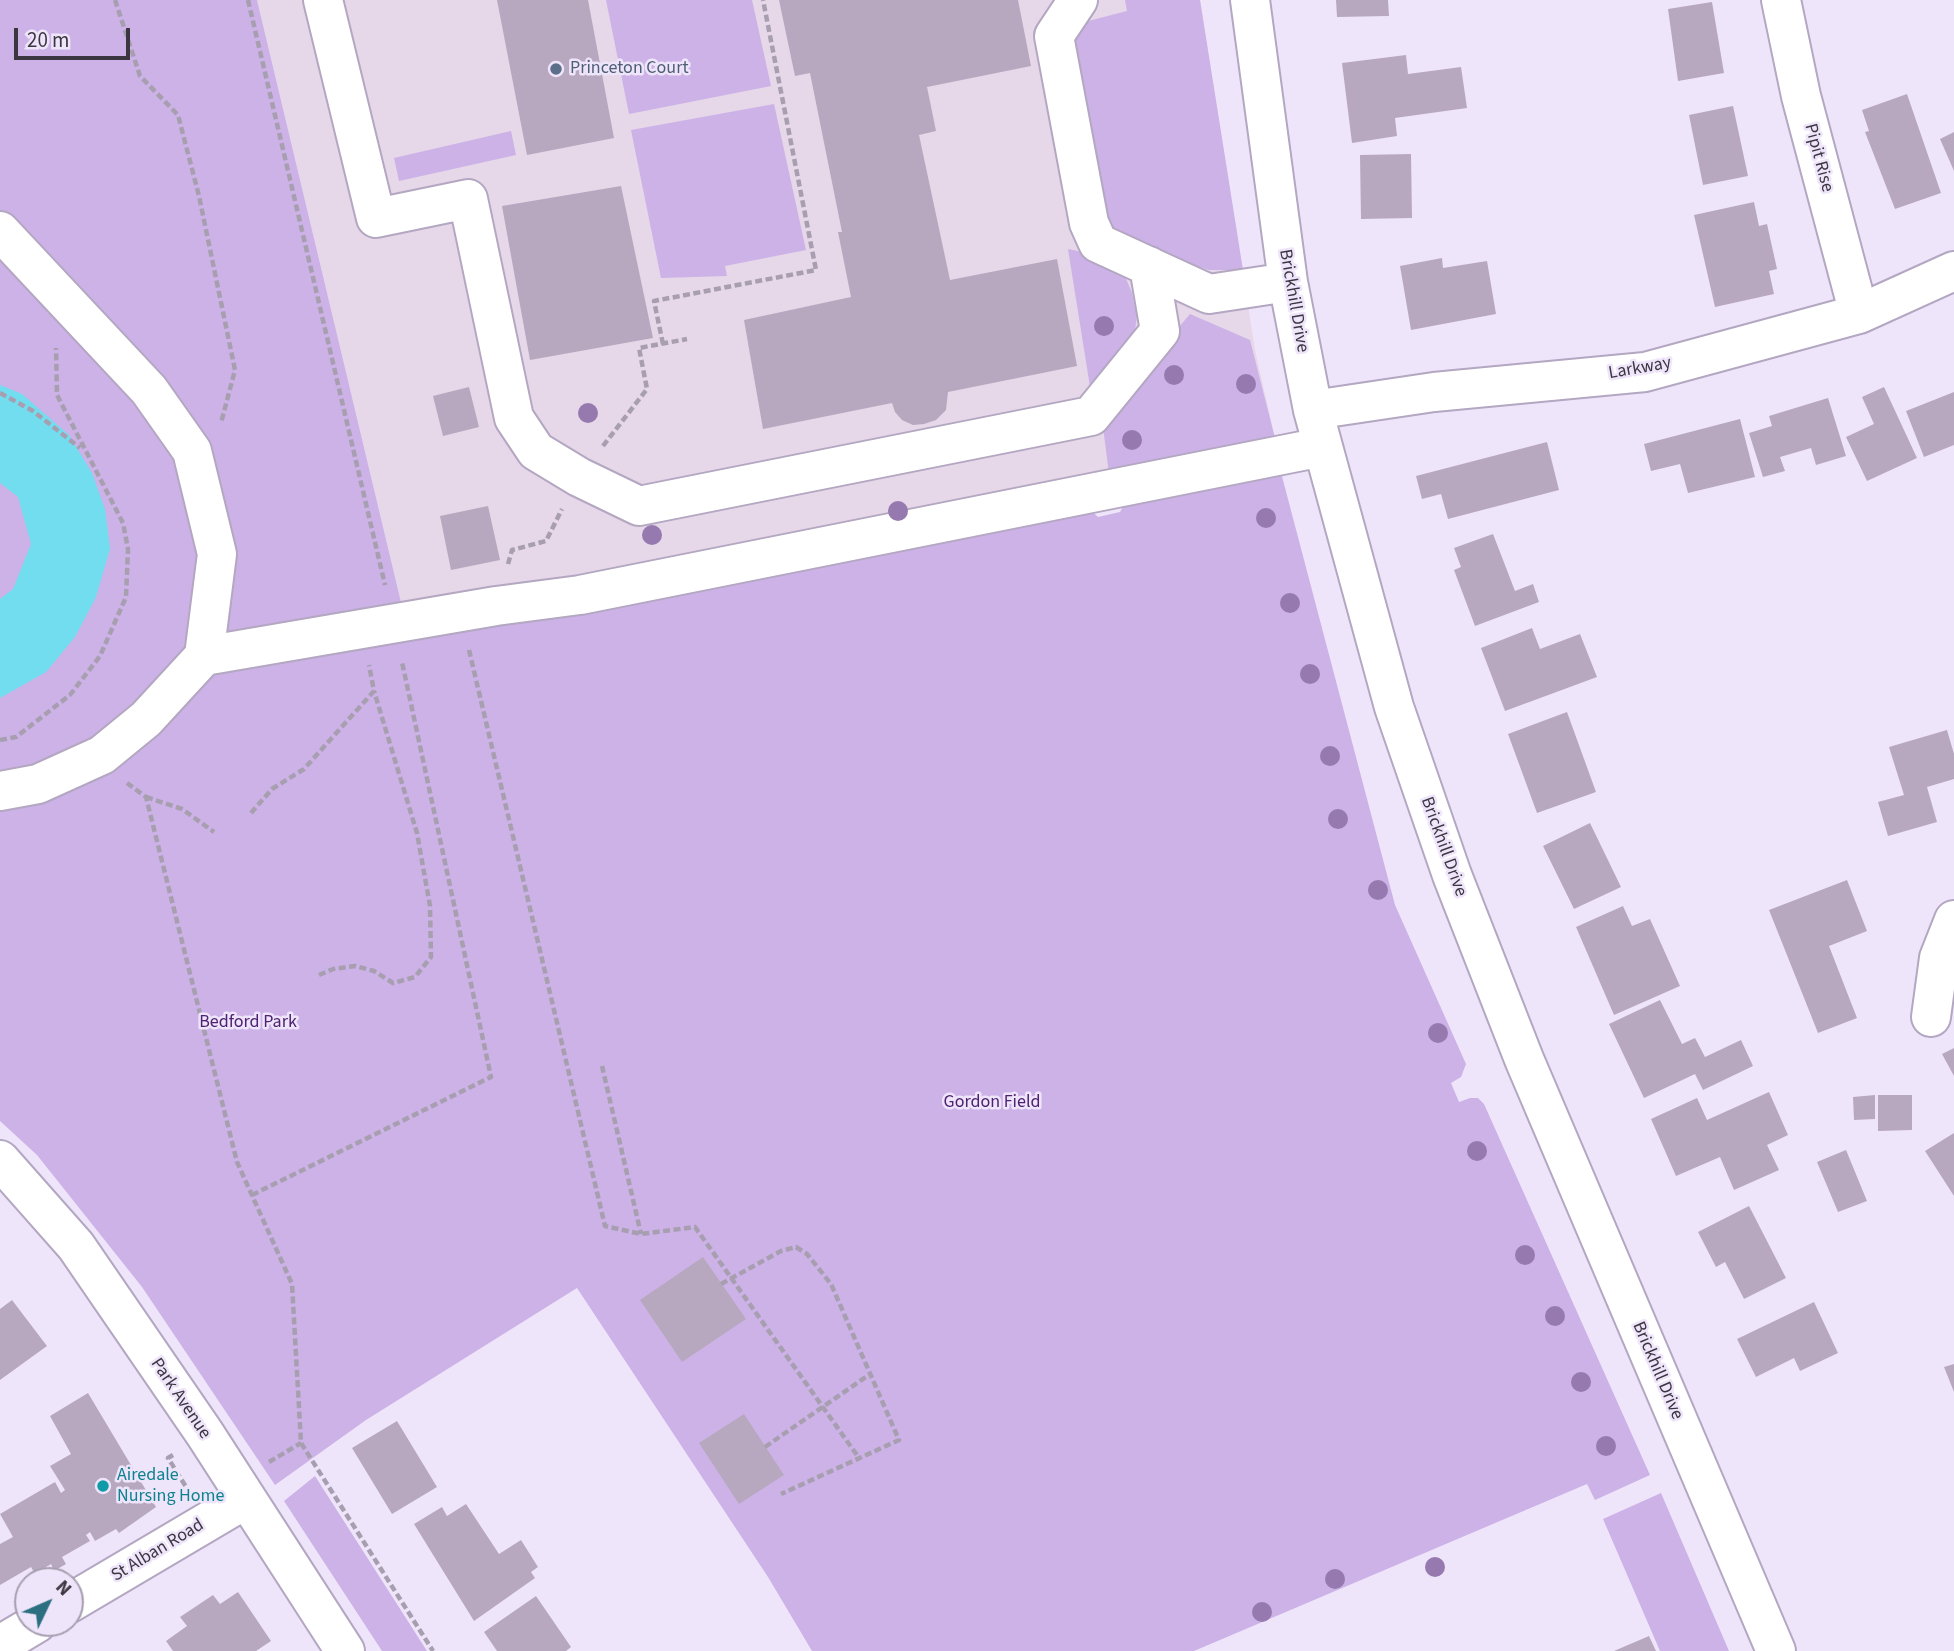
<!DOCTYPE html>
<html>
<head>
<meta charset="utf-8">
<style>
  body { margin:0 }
  #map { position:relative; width:1954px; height:1651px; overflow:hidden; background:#efe5fb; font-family:"Source Sans 3",sans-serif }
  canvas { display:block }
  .north { position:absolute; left:14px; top:1567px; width:70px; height:70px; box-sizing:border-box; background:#efe5fb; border:2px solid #a79fb0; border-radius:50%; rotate:46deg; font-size:19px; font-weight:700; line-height:28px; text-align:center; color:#3b3640 }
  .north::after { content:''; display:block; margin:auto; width:24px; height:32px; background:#2b6f80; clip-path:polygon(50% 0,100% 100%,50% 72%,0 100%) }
  .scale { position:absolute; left:14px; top:28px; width:116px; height:32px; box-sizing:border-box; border:4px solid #3b3640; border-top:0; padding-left:9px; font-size:21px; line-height:24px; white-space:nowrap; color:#3b3640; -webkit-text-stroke:5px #efe5fb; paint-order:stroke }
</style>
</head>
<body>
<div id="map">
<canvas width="1954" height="1651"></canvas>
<div class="north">N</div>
<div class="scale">20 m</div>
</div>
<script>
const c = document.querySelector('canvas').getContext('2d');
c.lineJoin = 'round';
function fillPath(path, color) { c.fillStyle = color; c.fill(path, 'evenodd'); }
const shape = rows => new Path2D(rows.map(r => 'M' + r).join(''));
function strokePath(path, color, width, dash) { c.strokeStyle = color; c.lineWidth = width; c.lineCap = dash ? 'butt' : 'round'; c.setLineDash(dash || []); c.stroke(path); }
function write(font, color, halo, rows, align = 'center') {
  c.font = font + ' "Source Sans 3",sans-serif'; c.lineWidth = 5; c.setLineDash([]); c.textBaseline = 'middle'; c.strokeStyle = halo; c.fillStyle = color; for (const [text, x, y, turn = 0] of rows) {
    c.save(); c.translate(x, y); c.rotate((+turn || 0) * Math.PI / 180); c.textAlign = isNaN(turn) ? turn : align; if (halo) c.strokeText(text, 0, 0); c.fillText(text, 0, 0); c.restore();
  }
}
fillPath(shape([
  [257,0,1200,0,1255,350,1275,438,501,599,402,606]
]), '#e6d7e9');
fillPath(shape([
  [0,0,257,0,406,623,1085,505,1098,517,1120,512,1129,496,1279,465,1395,905,1466,1064,1461,1077,1451,1083,1459,1102,1470,1098,1478,1098,1484,1104,1650,1475,1595,1500,1587,1484,1194,1651,812,1651,768,1577,577,1288,366,1420,275,1485,142,1287,37,1155,0,1121],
  [606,0,752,0,771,86,629,114],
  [1125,0,1200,0,1243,270,1209,270,1125,243,1103,226,1069,26,1127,11],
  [774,104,806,250,725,266,727,276,661,278,631,130],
  [511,131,516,155,399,181,394,158],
  [1068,249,1097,255,1122,269,1132,293,1137,317,1132,348,1091,393],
  [1190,314,1250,340,1275,438,1109,474,1102,419],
  [315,1476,427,1651,382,1651,284,1501],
  [1661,1493,1729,1651,1660,1651,1603,1519]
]), '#ccb2e7');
fillPath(shape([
  [0,385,22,394,69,435,92,473,105,509,110,549,96,597,75,637,46,672,0,698,0,599,13,589,31,544,18,497,0,483]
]), '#72ddef');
fillPath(shape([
  [497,0,588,0,614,138,527,155],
  [779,0,1018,0,1031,66,927,87,936,131,919,135,950,280,1057,259,1077,366,948,392,946,410,936,420,924,424,913,425,902,420,895,412,892,403,763,429,744,320,851,297,838,232,842,232,810,73,795,76],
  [1336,0,1388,0,1389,16,1337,17],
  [1712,2,1724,73,1678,81,1668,9],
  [1406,55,1408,74,1461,67,1467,108,1395,118,1397,136,1352,143,1342,63],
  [1907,94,1941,193,1895,209,1865,132,1869,131,1862,110],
  [1733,106,1748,176,1703,185,1689,115],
  [1954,132,1954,171,1940,139],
  [1411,154,1412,218,1361,219,1360,155],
  [621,186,653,338,530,360,502,206],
  [1754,202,1759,226,1767,224,1777,269,1769,271,1774,294,1715,307,1694,215],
  [1442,258,1443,268,1487,261,1496,314,1411,330,1400,266],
  [469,387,479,427,443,436,433,396],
  [1884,387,1917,458,1867,481,1846,437,1874,424,1862,397],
  [1954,392,1954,445,1924,457,1906,411],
  [1828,398,1846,456,1816,465,1811,448,1780,457,1785,471,1763,477,1749,433,1772,426,1769,416],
  [1740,419,1755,477,1688,493,1680,464,1651,471,1644,444],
  [1547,442,1559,490,1448,519,1441,494,1422,499,1416,476],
  [488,506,500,560,451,570,440,516],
  [1493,534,1515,591,1533,584,1539,602,1475,626,1454,570,1461,567,1454,548],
  [1532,628,1540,649,1580,634,1597,677,1505,711,1481,648],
  [1567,712,1596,792,1537,813,1508,734],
  [1947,730,1954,754,1954,779,1927,787,1937,822,1888,836,1878,802,1904,795,1889,747],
  [1590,823,1621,887,1574,909,1543,846],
  [1847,880,1867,931,1829,946,1857,1018,1818,1033,1769,910],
  [1623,906,1632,926,1650,919,1680,986,1614,1015,1576,927],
  [1660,1000,1682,1044,1695,1038,1705,1057,1741,1040,1753,1066,1703,1090,1695,1074,1644,1098,1609,1024],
  [1954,1048,1954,1076,1942,1054],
  [1769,1092,1788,1135,1767,1145,1779,1170,1734,1190,1720,1157,1676,1176,1651,1119,1697,1098,1707,1120],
  [1875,1095,1875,1119,1854,1120,1853,1097],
  [1878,1095,1912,1095,1912,1130,1878,1131],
  [1954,1133,1954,1196,1925,1151],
  [1846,1150,1867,1201,1838,1212,1817,1162],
  [1749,1206,1786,1278,1744,1299,1725,1262,1716,1267,1698,1232],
  [703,1257,746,1319,682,1362,640,1300],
  [12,1300,47,1346,0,1380,0,1309],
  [1814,1302,1838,1353,1800,1371,1794,1358,1756,1377,1737,1339],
  [1954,1364,1954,1392,1944,1367],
  [88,1393,156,1507,119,1533,116,1529,95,1541,90,1532,86,1535,90,1541,62,1557,66,1564,54,1571,51,1564,35,1574,31,1567,0,1585,0,1544,13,1537,0,1514,55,1482,61,1493,65,1490,50,1466,71,1454,50,1416],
  [744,1414,784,1475,739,1504,699,1443],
  [397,1421,437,1487,392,1514,352,1448],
  [466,1504,499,1554,521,1540,538,1567,531,1572,535,1578,474,1621,414,1524,442,1507,447,1516],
  [238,1592,271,1641,256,1651,173,1651,166,1641,187,1626,180,1617,213,1595,220,1604],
  [536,1596,571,1647,566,1651,497,1651,484,1632],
  [1649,1636,1656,1651,1614,1651]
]), '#b7a8c0');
const minor = shape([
  [323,0,376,218,468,199,514,418,536,451,579,477,639,506,1091,416,1160,331,1149,266],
  [1078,0,1054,36,1089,223,1098,243,1209,294,1288,282],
  [1250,0,1288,282,1313,410,1394,707,1452,875,1524,1059,1776,1651],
  [1781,0,1801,96,1859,314],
  [0,231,149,390,192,451,217,554,204,656,146,719,102,755,38,784,0,791],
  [1313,410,1434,392,1645,372,1859,314,1954,271],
  [204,656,496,606,580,595,1322,447],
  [1931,1017,1939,958,1954,920],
  [0,1160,76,1246,205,1434,345,1651],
  [70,1603,246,1499],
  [0,1645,37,1623]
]);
strokePath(minor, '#b3a7c1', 42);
strokePath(shape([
  [115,0,140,76,178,115,199,196,235,370,221,423],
  [248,0,385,585],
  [663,344,654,301,816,270,763,0],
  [0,393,33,411,80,448],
  [603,446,647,389,639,348,687,339],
  [508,564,512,550,546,541,562,509],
  [469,650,605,1226,641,1234,695,1227,859,1458],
  [0,740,16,737,70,695,100,656,126,597,128,549,123,523,57,395,56,348],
  [127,783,146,797,237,1162,292,1284,301,1443,433,1651],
  [146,797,182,809,214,832],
  [251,813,272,789,304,769,374,691,369,665],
  [319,975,333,969,355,966,374,971,393,983,415,977,431,957,430,906,417,833,374,691],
  [602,1066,641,1234],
  [252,1195,491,1077,402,662],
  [721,1284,781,1251,796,1247,807,1254,831,1284,899,1440,781,1494],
  [765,1447,870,1374],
  [173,1455,168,1458,188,1490],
  [269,1462,301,1443]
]), '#a79fb0', 4.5, [7, 3.5]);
strokePath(minor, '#fff', 38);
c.fillStyle = '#967aaf';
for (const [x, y] of [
  [1104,326],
  [1174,375],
  [1246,384],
  [588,413],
  [1132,440],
  [898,511],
  [1266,518],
  [652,535],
  [1290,603],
  [1310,674],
  [1330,756],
  [1338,819],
  [1378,890],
  [1438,1033],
  [1477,1151],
  [1525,1255],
  [1555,1316],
  [1581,1382],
  [1606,1446],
  [1435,1567],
  [1335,1579],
  [1262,1612]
]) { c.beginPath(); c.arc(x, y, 10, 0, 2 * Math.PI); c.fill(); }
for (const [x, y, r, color] of [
  [556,69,7,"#5c6f8a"],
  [103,1486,7,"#0f9aa8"]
]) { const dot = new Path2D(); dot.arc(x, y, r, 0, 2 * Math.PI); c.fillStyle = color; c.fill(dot); strokePath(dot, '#efe5fb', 2.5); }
write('18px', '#4e5e75', '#efe5fb', [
  ["Princeton Court",570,69]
], 'left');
write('18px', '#3b3640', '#efe5fb', [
  ["Pipit Rise",1818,158,75],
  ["Brickhill Drive",1293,301,80],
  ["Larkway",1640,369,-10],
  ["Brickhill Drive",1443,847,70],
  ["Brickhill Drive",1657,1371,67],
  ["Park Avenue",180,1399,56],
  ["St Alban Road",158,1551,-31]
]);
write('18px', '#4e2270', '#efe5fb', [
  ["Bedford Park",248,1023],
  ["Gordon Field",992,1103]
]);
write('18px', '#0d838f', '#efe5fb', [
  ["Airedale",117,1476],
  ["Nursing Home",117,1497]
], 'left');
</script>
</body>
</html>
